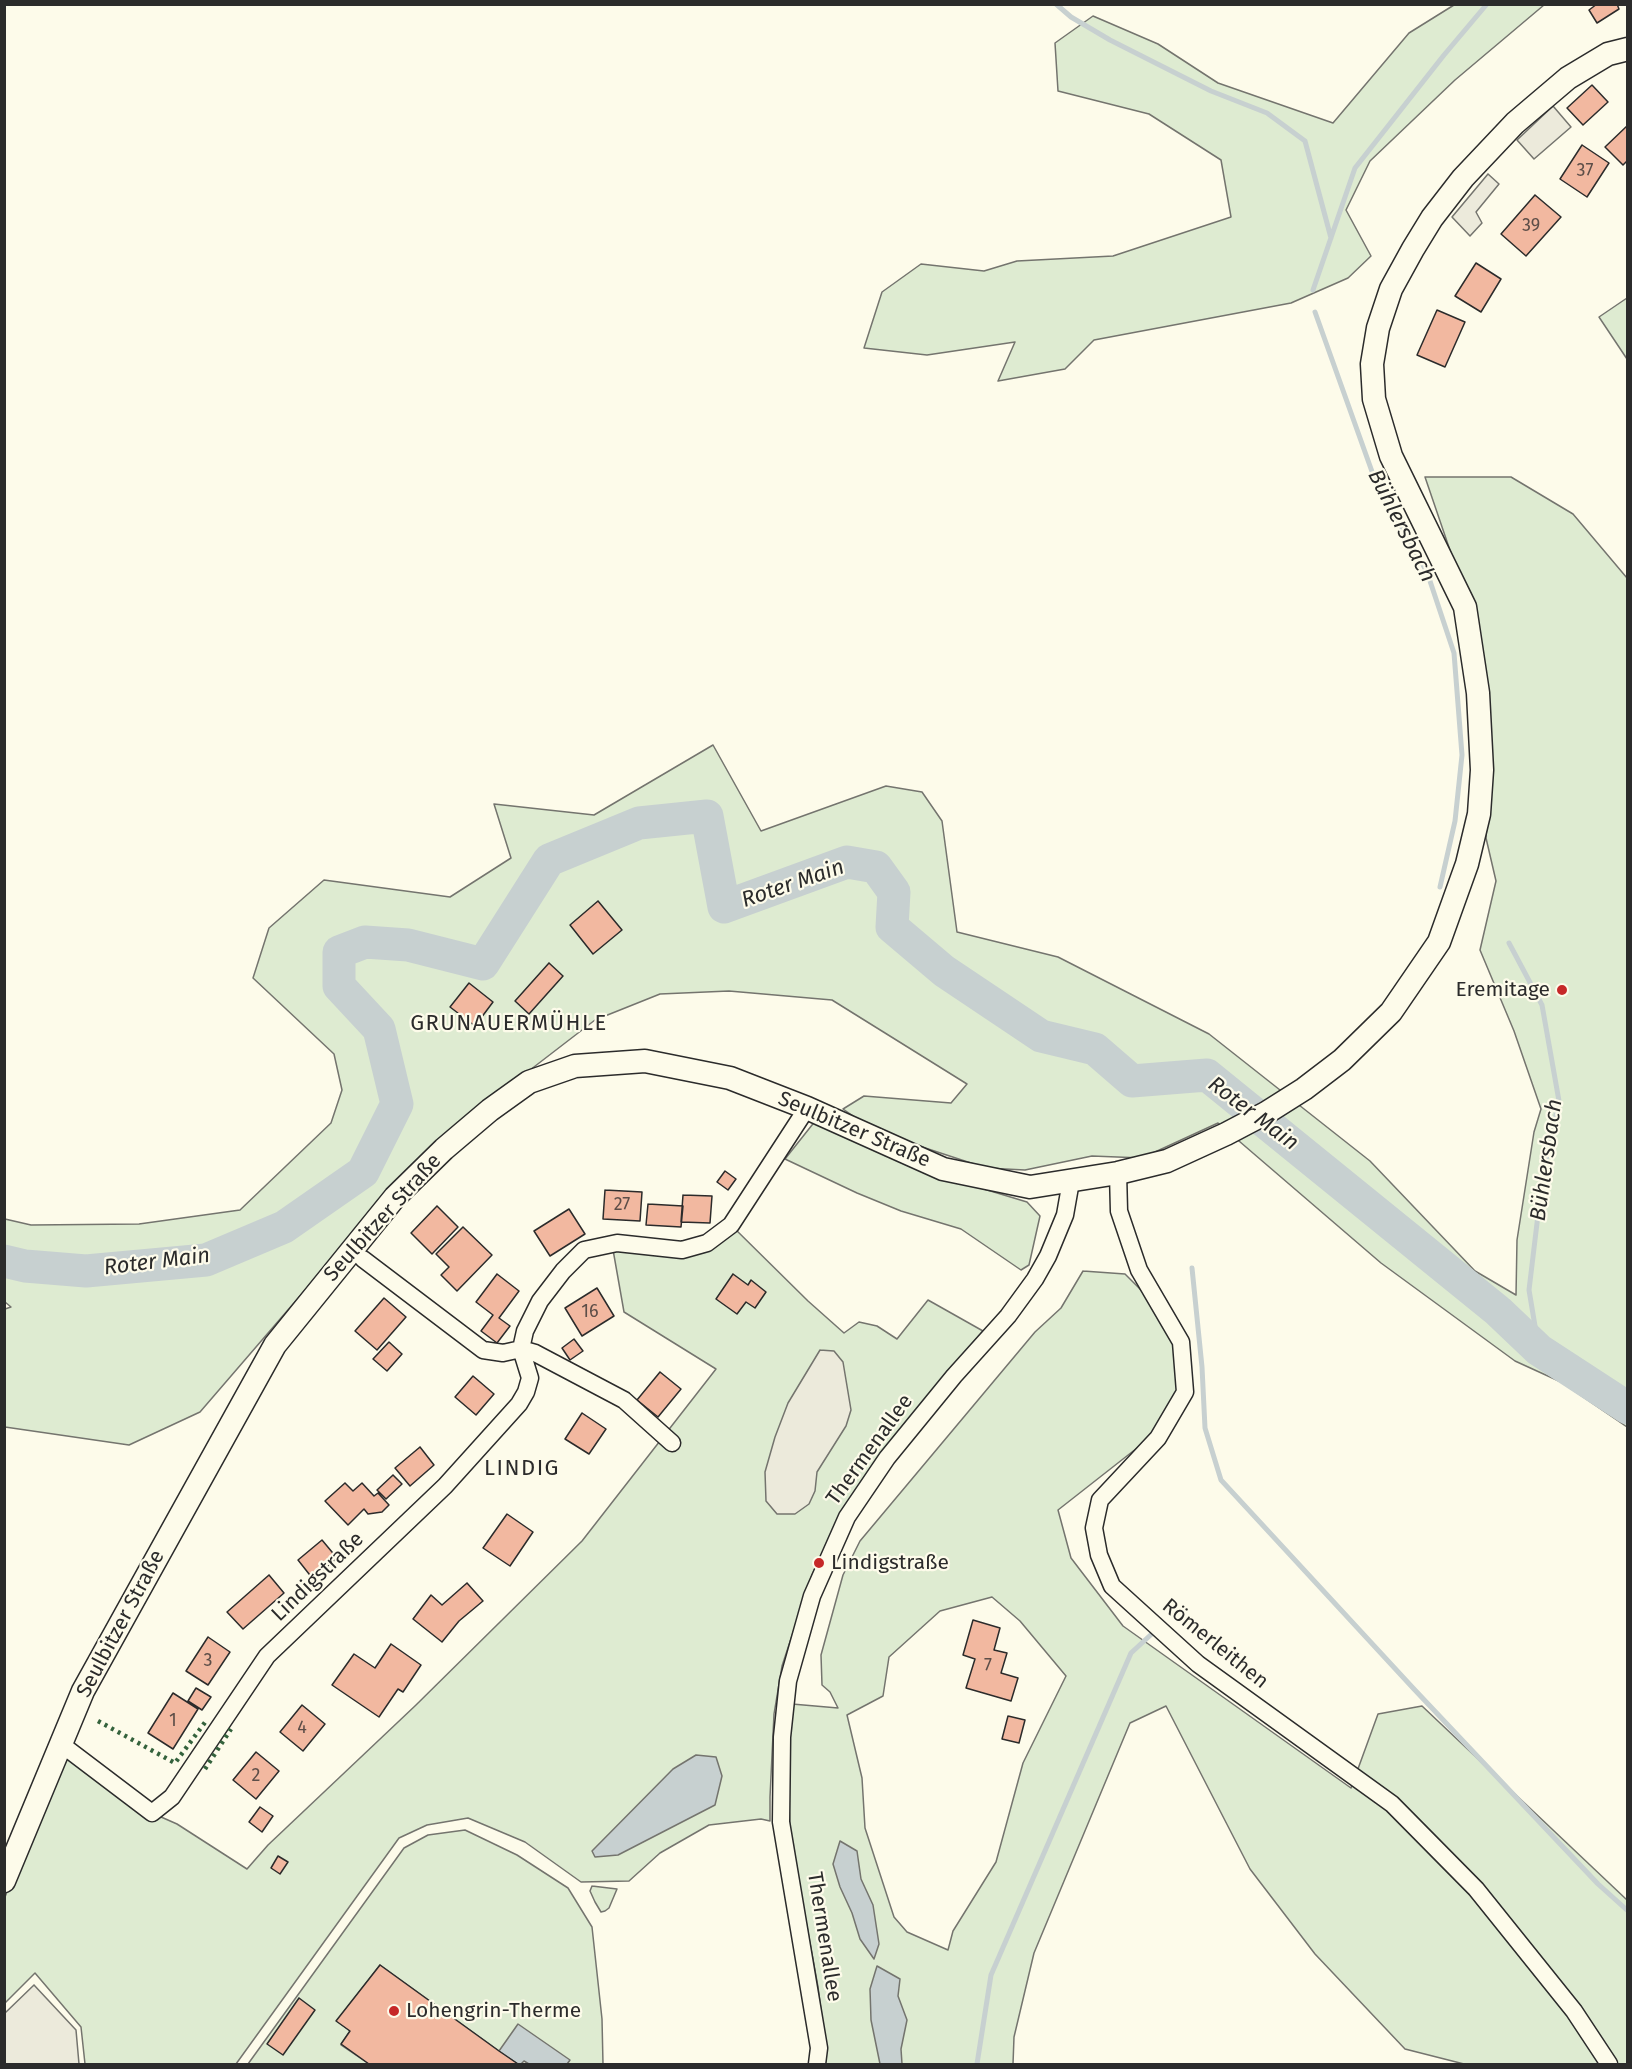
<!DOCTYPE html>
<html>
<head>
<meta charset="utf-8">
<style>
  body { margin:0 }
  #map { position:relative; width:1632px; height:2069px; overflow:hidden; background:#fdfbea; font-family:"Fira Sans",sans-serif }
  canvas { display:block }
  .frame { position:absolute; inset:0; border:6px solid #2b2b2b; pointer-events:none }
</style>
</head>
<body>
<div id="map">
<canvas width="1632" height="2069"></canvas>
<div class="frame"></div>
</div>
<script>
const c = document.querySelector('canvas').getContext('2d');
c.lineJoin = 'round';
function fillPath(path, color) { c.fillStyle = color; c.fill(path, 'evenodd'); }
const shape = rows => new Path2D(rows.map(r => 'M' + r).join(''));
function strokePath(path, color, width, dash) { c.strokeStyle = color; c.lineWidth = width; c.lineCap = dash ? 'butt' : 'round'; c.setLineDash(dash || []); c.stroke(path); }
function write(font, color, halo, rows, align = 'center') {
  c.font = font + ' "Fira Sans",sans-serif'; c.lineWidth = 4.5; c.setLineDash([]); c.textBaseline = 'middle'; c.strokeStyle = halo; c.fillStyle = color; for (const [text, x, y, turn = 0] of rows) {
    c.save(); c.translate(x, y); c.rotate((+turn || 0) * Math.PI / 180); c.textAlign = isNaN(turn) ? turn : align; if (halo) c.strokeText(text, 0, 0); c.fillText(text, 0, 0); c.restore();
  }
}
const green = shape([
  [1454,5,1544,5,1455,80,1370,161,1346,210,1371,256,1348,278,1291,303,1094,340,1065,369,998,381,1015,342,927,355,864,348,882,292,921,264,984,271,1017,261,1113,256,1231,217,1221,160,1149,114,1058,91,1055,43,1093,16,1158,44,1218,83,1333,123,1409,33,1454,5],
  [1627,298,1627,359,1599,317,1627,298],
  [1425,477,1511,477,1573,514,1627,578,1627,1427,1561,1382,1515,1361,1381,1263,1218,1123,1142,1158,1092,1156,1025,1170,986,1168,898,1139,859,1120,843,1109,864,1096,951,1103,967,1084,832,1000,729,991,660,994,595,1020,517,1080,418,1159,200,1412,129,1445,5,1427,5,1309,11,1307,5,1302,5,1219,31,1225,139,1224,240,1210,331,1123,342,1090,334,1054,253,978,269,928,324,880,450,897,511,858,494,804,594,815,713,745,761,831,886,786,922,792,942,821,957,932,1058,957,1209,1034,1370,1161,1475,1271,1516,1295,1517,1240,1534,1132,1541,1109,1514,1031,1480,950,1496,881,1486,838,1491,761,1469,606,1425,477],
  [816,1120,911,1167,1027,1202,1040,1216,1029,1265,1021,1270,961,1229,901,1211,857,1193,785,1159,816,1120],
  [731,1225,808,1301,844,1333,859,1322,877,1326,897,1339,928,1300,983,1331,942,1378,831,1534,812,1575,782,1666,774,1714,770,1797,770,1821,761,1819,709,1825,660,1853,629,1881,581,1882,525,1842,468,1818,427,1825,399,1838,236,2064,85,2064,81,2027,35,1973,5,2003,5,1897,31,1831,70,1751,152,1813,177,1824,247,1869,268,1845,416,1705,582,1541,716,1369,624,1312,612,1244,682,1250,731,1225],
  [1083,1271,1125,1274,1161,1310,1174,1344,1182,1393,1160,1430,1058,1510,1071,1558,1123,1626,1351,1788,1378,1714,1422,1706,1627,1900,1627,2064,1464,2064,1405,2049,1315,1954,1250,1869,1166,1706,1130,1723,1034,1953,1014,2037,1013,2064,823,2064,824,2033,818,1987,790,1834,788,1767,792,1704,838,1708,830,1692,822,1685,821,1655,843,1575,860,1541,1035,1332,1061,1308,1083,1271],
  [992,1597,1020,1621,1066,1676,1023,1763,996,1862,953,1931,948,1950,907,1932,894,1917,865,1828,862,1778,847,1715,883,1696,889,1657,940,1611,992,1597],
  [465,1830,517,1855,568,1888,592,1927,602,2019,603,2064,567,2064,569,2061,499,2051,380,1965,337,2021,350,2031,341,2045,369,2064,248,2064,404,1848,428,1835,465,1830],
  [592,1886,617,1889,609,1908,605,1911,601,1912,595,1902,590,1891,592,1886]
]);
fillPath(green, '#deebd1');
strokePath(green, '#74746e', 1.5);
const parking = shape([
  [1553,106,1571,127,1534,159,1517,140,1553,106],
  [1488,174,1499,184,1476,212,1482,223,1470,236,1452,217,1488,174],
  [820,1350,834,1351,843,1362,851,1410,846,1426,817,1472,815,1491,809,1504,795,1514,777,1514,766,1501,765,1472,775,1437,788,1403,820,1350],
  [34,1985,76,2030,79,2064,5,2064,5,2013,34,1985]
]);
fillPath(parking, '#eceadb');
strokePath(parking, '#74746e', 1.5);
const water = shape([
  [696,1755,716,1757,722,1776,715,1805,618,1855,595,1857,592,1851,673,1769,696,1755],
  [840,1841,857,1851,861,1879,873,1905,879,1944,874,1959,860,1939,852,1913,840,1887,833,1864,840,1841],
  [877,1966,900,1979,898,1996,907,2020,901,2049,902,2064,880,2064,871,2020,870,1989,877,1966],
  [518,2024,570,2060,567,2064,529,2064,524,2061,521,2064,518,2064,499,2051,518,2024]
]);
fillPath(water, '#c7d0d0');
strokePath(water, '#74746e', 1.5);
strokePath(shape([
  [1056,4,1071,17,1110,40,1211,91,1267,113,1305,141,1331,238],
  [1313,290,1355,168,1444,55,1487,4],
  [1315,312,1375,480,1427,572,1454,653,1462,755,1455,821,1440,887],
  [1509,943,1542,1005,1559,1101,1543,1173,1529,1290,1539,1350],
  [1192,1268,1202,1367,1205,1428,1221,1480,1413,1688,1598,1884,1628,1911],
  [977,2064,991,1975,1131,1653,1156,1630]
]), '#c7d0d0', 5);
strokePath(shape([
  [4,1261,25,1266,86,1271,206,1260,284,1227,363,1172,397,1104,379,1029,339,986,339,952,365,942,408,945,483,964,549,860,639,823,707,816,724,907,847,862,876,867,894,892,892,927,944,971,1041,1036,1095,1049,1132,1081,1207,1075,1498,1311,1539,1350,1628,1408]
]), '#c7d0d0', 33);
const building = shape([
  [1597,4,1617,4,1619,9,1597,23,1589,10,1597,4],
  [1592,85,1608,102,1583,125,1567,108,1592,85],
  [1628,125,1628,160,1623,165,1605,147,1628,125],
  [1582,145,1609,163,1587,197,1560,179,1582,145],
  [1535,195,1561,217,1526,256,1501,234,1535,195],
  [1476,263,1501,279,1481,312,1455,296,1476,263],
  [1437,310,1465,322,1445,367,1417,355,1437,310],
  [598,901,622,930,593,954,570,925,598,901],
  [549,963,563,976,529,1014,515,1001,549,963],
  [469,983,493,1002,475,1026,450,1007,469,983],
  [725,1171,736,1179,728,1190,717,1182,725,1171],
  [605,1190,642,1192,640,1221,603,1219,605,1190],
  [683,1195,712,1196,710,1223,681,1222,683,1195],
  [648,1204,683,1206,681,1227,646,1225,648,1204],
  [437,1206,458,1227,432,1254,411,1233,437,1206],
  [569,1209,585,1234,550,1256,534,1231,569,1209],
  [463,1227,492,1255,457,1291,441,1275,449,1267,436,1254,463,1227],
  [497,1274,519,1291,499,1318,510,1326,497,1343,481,1331,493,1315,476,1302,497,1274],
  [733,1274,748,1285,751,1280,766,1292,755,1308,746,1302,737,1314,716,1299,733,1274],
  [597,1288,614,1316,582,1336,565,1308,597,1288],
  [384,1298,406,1317,377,1350,355,1331,384,1298],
  [574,1339,583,1351,570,1360,562,1348,574,1339],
  [389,1342,402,1354,387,1371,373,1359,389,1342],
  [660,1372,681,1389,658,1417,637,1400,660,1372],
  [473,1376,494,1394,476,1415,455,1397,473,1376],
  [582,1413,606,1429,589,1454,565,1439,582,1413],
  [420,1447,434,1465,410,1486,395,1468,420,1447],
  [393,1475,402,1484,386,1499,377,1490,393,1475],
  [345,1483,353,1491,362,1483,374,1496,378,1493,389,1505,382,1512,368,1514,364,1509,348,1525,325,1501,345,1483],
  [507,1514,533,1532,510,1566,483,1548,507,1514],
  [322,1540,337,1558,313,1579,298,1560,322,1540],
  [269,1575,284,1593,243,1629,227,1612,269,1575],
  [467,1583,483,1601,459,1621,442,1642,413,1619,431,1595,442,1605,467,1583],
  [973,1620,1000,1628,994,1650,1007,1653,1001,1673,1018,1678,1011,1701,966,1688,975,1659,963,1655,973,1620],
  [208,1637,230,1652,208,1685,186,1671,208,1637],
  [391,1644,421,1665,403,1692,398,1689,379,1717,332,1685,354,1654,375,1668,391,1644],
  [196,1688,211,1697,202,1710,188,1701,196,1688],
  [173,1693,198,1709,173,1749,148,1733,173,1693],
  [302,1705,325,1724,303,1751,280,1732,302,1705],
  [1008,1716,1025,1720,1019,1743,1002,1739,1008,1716],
  [256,1752,279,1771,256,1799,233,1780,256,1752],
  [260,1807,273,1816,262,1832,249,1822,260,1807],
  [278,1856,288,1862,280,1874,271,1868,278,1856],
  [380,1965,499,2051,518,2064,369,2064,341,2044,350,2031,336,2021,380,1965],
  [299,1998,315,2010,283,2055,267,2044,299,1998]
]);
fillPath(building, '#f2b8a0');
strokePath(building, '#2b2b2b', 1.5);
const street = shape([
  [1118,1173,1119,1211,1139,1270,1181,1342,1185,1392,1158,1438,1100,1500,1094,1528,1099,1555,1112,1586,1198,1664,1392,1804,1476,1889,1574,2011,1609,2064],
  [363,1259,483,1350,503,1353,521,1349,535,1353,624,1400,672,1443],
  [61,1744,152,1813,172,1797,267,1656,445,1486,519,1404,526,1392,530,1378,521,1349,525,1331,540,1301,563,1271,584,1250,617,1243,682,1250,707,1243,731,1225,807,1108],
  [817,2064,819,2048,781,1822,782,1737,788,1681,812,1596,847,1517,887,1458,954,1376,1008,1316,1035,1279,1048,1256,1065,1215,1071,1181]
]);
const secondary = shape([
  [4,1881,83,1691,275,1345,395,1197,444,1149,490,1110,529,1082,575,1066,645,1061,730,1078,807,1108,943,1169,1030,1187,1118,1173,1167,1161,1226,1134,1266,1113,1304,1089,1342,1060,1391,1012,1439,942,1467,864,1479,814,1482,770,1478,693,1465,607,1391,456,1374,399,1372,364,1378,328,1391,289,1413,249,1432,218,1463,178,1515,123,1568,78,1608,54,1628,49]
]);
strokePath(street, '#2b2b2b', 19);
strokePath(secondary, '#2b2b2b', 25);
strokePath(street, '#fdfbea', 16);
strokePath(secondary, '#fdfbea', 22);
strokePath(shape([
  [98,1721,175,1763,206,1721],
  [205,1769,231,1729]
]), '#34623c', 4.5, [3, 4.5]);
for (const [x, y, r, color] of [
  [1562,990,6,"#c62828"],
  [819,1563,6,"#c62828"],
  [394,2011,6,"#c62828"]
]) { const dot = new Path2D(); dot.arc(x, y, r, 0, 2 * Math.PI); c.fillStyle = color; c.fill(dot); strokePath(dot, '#fdfbea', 2); }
write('18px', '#5d4e48', null, [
  ["37",1585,171],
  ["39",1531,226],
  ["27",622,1205],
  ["16",590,1312],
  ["3",208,1661],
  ["7",988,1666],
  ["1",173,1721],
  ["4",302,1728],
  ["2",256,1776]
]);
write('21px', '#2b2b2b', '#fdfbea', [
  ["Eremitage",1550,990,"right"],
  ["Lindigstraße",831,1563],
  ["Lohengrin-Therme",406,2011]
], 'left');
write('21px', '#2b2b2b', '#fdfbea', [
  ["Seulbitzer Straße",854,1130,23],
  ["Seulbitzer Straße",383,1218,-48],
  ["Thermenallee",870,1450,-54],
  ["Lindigstraße",318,1577,-44],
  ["Seulbitzer Straße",121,1624,-62],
  ["Römerleithen",1215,1644,39],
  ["Thermenallee",824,1937,81]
]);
write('italic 22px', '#2b2b2b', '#fdfbea', [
  ["Bühlersbach",1401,526,63],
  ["Roter Main",793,884,-19],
  ["Roter Main",1253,1114,37],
  ["Bühlersbach",1547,1160,-82],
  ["Roter Main",157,1262,-7]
]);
c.letterSpacing = '1.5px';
write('22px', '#2b2b2b', '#fdfbea', [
  ["GRUNAUERMÜHLE",509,1024],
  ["LINDIG",522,1469]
]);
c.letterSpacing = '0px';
</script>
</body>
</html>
